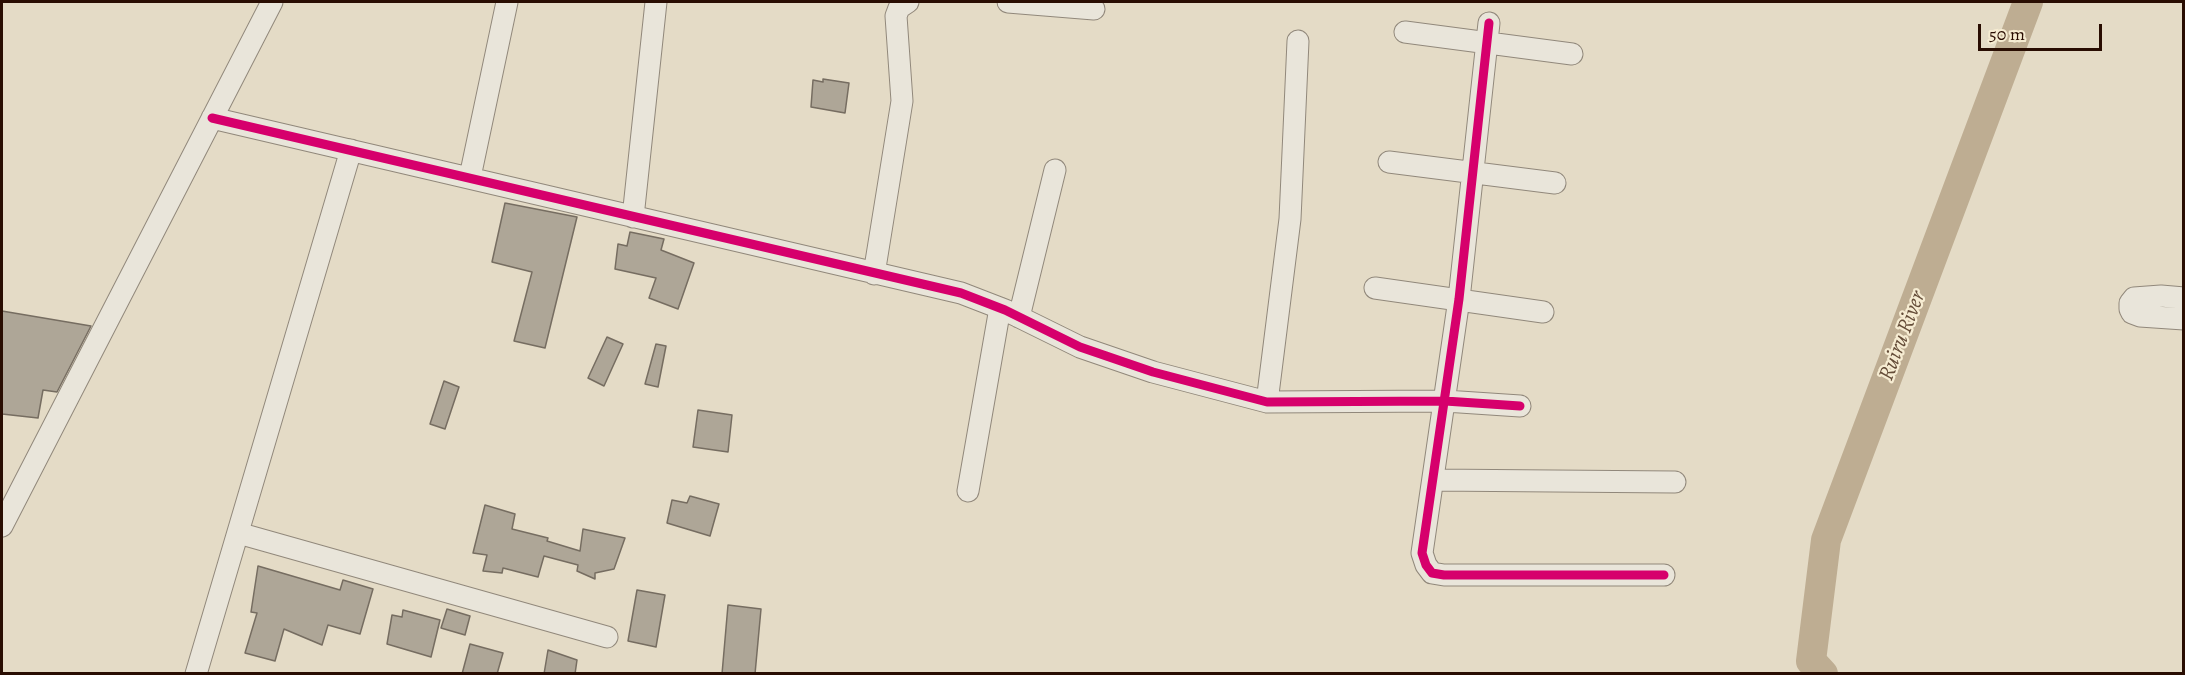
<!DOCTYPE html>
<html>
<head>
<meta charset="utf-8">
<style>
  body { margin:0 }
  #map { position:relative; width:2185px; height:675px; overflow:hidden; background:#e4dbc6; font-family:Alegreya,serif }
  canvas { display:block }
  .frame { position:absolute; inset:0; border:3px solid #290d02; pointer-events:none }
  .scale { position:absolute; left:1978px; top:24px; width:124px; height:27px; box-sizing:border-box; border:3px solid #290d02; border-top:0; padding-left:8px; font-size:18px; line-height:21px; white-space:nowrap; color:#290d02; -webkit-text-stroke:4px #f6ecd2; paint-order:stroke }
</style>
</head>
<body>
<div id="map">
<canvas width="2185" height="675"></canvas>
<div class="frame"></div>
<div class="scale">50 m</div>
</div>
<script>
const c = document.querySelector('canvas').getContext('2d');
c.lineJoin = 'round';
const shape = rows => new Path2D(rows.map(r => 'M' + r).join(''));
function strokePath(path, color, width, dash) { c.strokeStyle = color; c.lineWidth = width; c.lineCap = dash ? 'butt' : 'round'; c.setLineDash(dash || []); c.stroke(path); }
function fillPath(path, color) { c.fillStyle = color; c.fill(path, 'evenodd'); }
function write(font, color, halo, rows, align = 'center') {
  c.font = font + ' Alegreya,serif'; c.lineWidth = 4.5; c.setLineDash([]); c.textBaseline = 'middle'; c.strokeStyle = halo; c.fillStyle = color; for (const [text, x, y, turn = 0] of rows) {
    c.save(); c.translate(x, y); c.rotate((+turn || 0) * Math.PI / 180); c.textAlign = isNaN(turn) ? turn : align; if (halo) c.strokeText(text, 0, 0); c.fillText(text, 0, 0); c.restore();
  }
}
strokePath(shape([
  [1823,674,1811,661,1826,540,2028,2]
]), '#bead92', 30);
const building = shape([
  [823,79,849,83,845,113,811,107,813,80,823,82,823,79],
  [505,203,577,217,545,348,514,341,532,272,492,262,505,203],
  [630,232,664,239,661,250,694,263,678,309,649,298,656,278,615,269,618,244,627,246,630,232],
  [2,311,91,326,57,392,43,390,38,418,2,414,2,311],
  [607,337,623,344,604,386,588,378,607,337],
  [656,344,666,346,658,387,645,384,656,344],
  [444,381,459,387,445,429,430,424,444,381],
  [698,410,732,415,728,452,693,447,698,410],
  [690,496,719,504,710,536,667,523,672,500,687,503,690,496],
  [485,505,515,514,512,529,548,538,547,541,580,551,583,529,625,538,614,569,595,573,595,579,577,571,578,565,544,556,538,577,503,568,502,573,483,571,487,555,473,553,485,505],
  [258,566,340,590,343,580,373,589,360,634,328,625,322,645,284,629,275,661,245,653,257,613,251,612,258,566],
  [637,590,665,595,656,647,628,641,637,590],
  [728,605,761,609,755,674,722,674,728,605],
  [447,609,470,616,465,635,441,628,447,609],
  [403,610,440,620,431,657,387,644,392,615,402,617,403,610],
  [470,644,503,653,497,674,462,674,470,644],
  [548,650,577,660,575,674,544,674,548,650]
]);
fillPath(building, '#aea697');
strokePath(building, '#766d61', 1.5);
const minor = shape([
  [1008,2,1094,9],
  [1489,23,1459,299,1422,553,1426,565,1432,573,1444,575,1664,575],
  [1405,32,1572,54],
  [212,118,961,293,1005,310,1080,347,1153,372,1267,402,1445,401,1520,406],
  [1389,162,1555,183],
  [470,177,507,2],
  [633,217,656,2],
  [874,274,902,101,896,16,899,8,908,2],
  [1375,288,1543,312],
  [2184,298,2161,296,2134,298,2130,303,2130,309,2132,313,2140,316,2184,319],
  [1019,317,1055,170],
  [1267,402,1290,219,1298,41],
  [1433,480,1675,482],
  [968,491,1000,308],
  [2,526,272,2],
  [238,533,607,637],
  [196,674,351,150]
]);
strokePath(minor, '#91887b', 23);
strokePath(minor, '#e9e5da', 21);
strokePath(shape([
  [1489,23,1459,299,1422,553,1426,565,1432,573,1444,575,1664,575],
  [212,118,961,293,1005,310,1080,347,1153,372,1267,402,1445,401,1520,406]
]), '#d6006c', 9);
write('italic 22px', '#644c38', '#f6ecd2', [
  ["Ruiru River",1903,336,-69]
]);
</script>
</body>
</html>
